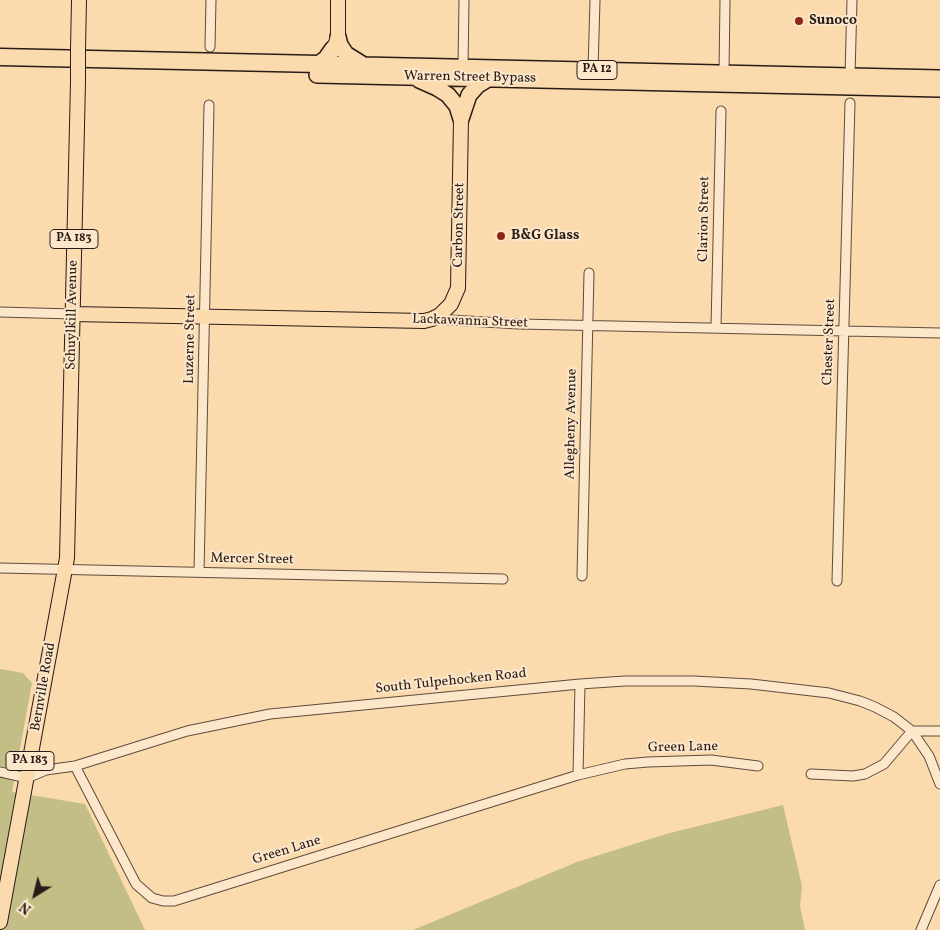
<!DOCTYPE html>
<html>
<head>
<meta charset="utf-8">
<style>
  body { margin:0 }
  #map { position:relative; width:940px; height:930px; overflow:hidden; background:#fbdaad; font-family:Vollkorn,serif }
  canvas { display:block }
  .north { position:absolute; left:10px; top:870px; width:50px; height:50px; -webkit-text-stroke:4px #fce7ca; paint-order:stroke; rotate:216deg; font-size:14px; font-weight:700; line-height:20px; text-align:center; color:#291c18 }
  .north::after { content:''; display:block; margin:auto; width:18px; height:22px; background:#291c18; clip-path:polygon(50% 0,100% 100%,50% 72%,0 100%) }
</style>
</head>
<body>
<div id="map">
<canvas width="940" height="930"></canvas>
<div class="north">N</div>
</div>
<script>
const c = document.querySelector('canvas').getContext('2d');
c.lineJoin = 'round';
function fillPath(path, color) { c.fillStyle = color; c.fill(path, 'evenodd'); }
const shape = rows => new Path2D(rows.map(r => 'M' + r).join(''));
function strokePath(path, color, width, dash) { c.strokeStyle = color; c.lineWidth = width; c.lineCap = dash ? 'butt' : 'round'; c.setLineDash(dash || []); c.stroke(path); }
function write(font, color, halo, rows, align = 'center') {
  c.font = font + ' Vollkorn,serif'; c.lineWidth = 4; c.setLineDash([]); c.textBaseline = 'middle'; c.strokeStyle = halo; c.fillStyle = color; for (const [text, x, y, turn = 0] of rows) {
    c.save(); c.translate(x, y); c.rotate((+turn || 0) * Math.PI / 180); c.textAlign = isNaN(turn) ? turn : align; if (halo) c.strokeText(text, 0, 0); c.fillText(text, 0, 0); c.restore();
  }
}
fillPath(shape([
  [0,669,23,673,32,683,12,792,85,804,145,930,0,930],
  [783,805,802,886,800,906,805,930,413,930,577,862,666,834]
]), '#c3be86');
const minor = shape([
  [210,47,211,0],
  [463,67,464,0],
  [593,70,595,0],
  [724,73,725,0],
  [850,76,852,0],
  [0,312,73,314],
  [433,319,519,324,940,333],
  [716,327,721,111],
  [0,568,503,579],
  [199,572,209,105],
  [582,576,589,273],
  [837,581,850,103],
  [75,766,136,884,152,898,163,901,174,901,578,775,625,764,648,762,711,760,758,766],
  [0,772,27,778,46,770,75,766,187,731,270,714,580,684,625,681,694,681,751,684,829,693,860,701,875,707,894,717,912,731,929,756,940,784],
  [811,774,853,776,865,774,884,764,912,731,940,731],
  [578,775,580,684],
  [921,930,940,885]
]);
const primary = shape([
  [335,46,338,37,338,0],
  [78,50,79,0],
  [73,314,424,321,432,319,440,315,451,304,458,288,461,119],
  [0,922,67,558,78,82]
]);
const trunk = shape([
  [338,37,340,45,346,54,362,64],
  [319,64,940,78],
  [317,75,940,89],
  [419,80,437,88,448,95,457,106,461,119],
  [461,119,469,95,478,85,488,79]
]);
const motorway = shape([
  [0,57,319,64,326,59,333,49]
]);
strokePath(minor, '#5e4c3d', 11);
strokePath(primary, '#291c18', 16);
strokePath(trunk, '#291c18', 18);
strokePath(motorway, '#291c18', 19);
strokePath(minor, '#fce7ca', 9);
strokePath(primary, '#fbdaad', 14);
strokePath(trunk, '#fbdaad', 15);
strokePath(motorway, '#fbdaad', 16);
const primaryBridge = shape([
  [78,82,78,50]
]);
strokePath(primaryBridge, '#291c18', 16, []);
strokePath(primaryBridge, '#fbdaad', 14);
for (const [x, y, r, color] of [
  [799,21,5,"#8f2418"],
  [501,236,5,"#8f2418"]
]) { const dot = new Path2D(); dot.arc(x, y, r, 0, 2 * Math.PI); c.fillStyle = color; c.fill(dot); strokePath(dot, '#fce7ca', 2); }
for (const [x, y, w] of [
  [597,70,40],
  [74,239,48],
  [30,761,48]
]) { const box = new Path2D(); box.roundRect(x - w / 2, y - 9.5, w, 19, 4); c.fillStyle = '#fce7ca'; c.fill(box); strokePath(box, '#291c18', 1); }
write('bold 12px', '#291c18', null, [
  ["PA 12",597,70],
  ["PA 183",74,239],
  ["PA 183",30,761]
]);
write('bold 14px', '#291c18', '#fce7ca', [
  ["Sunoco",809,21],
  ["B&G Glass",511,236]
], 'left');
write('14px', '#291c18', '#fce7ca', [
  ["Warren Street Bypass",470,78,1],
  ["Clarion Street",705,219,-89],
  ["Carbon Street",460,225,-89],
  ["Schuylkill Avenue",73,315,-89],
  ["Lackawanna Street",470,322,2],
  ["Luzerne Street",191,339,-89],
  ["Chester Street",830,342,-88],
  ["Allegheny Avenue",572,424,-89],
  ["Mercer Street",252,560,1],
  ["South Tulpehocken Road",451,682,-6],
  ["Bernville Road",44,687,-80],
  ["Green Lane",683,748,-1],
  ["Green Lane",287,851,-17]
]);
</script>
</body>
</html>
